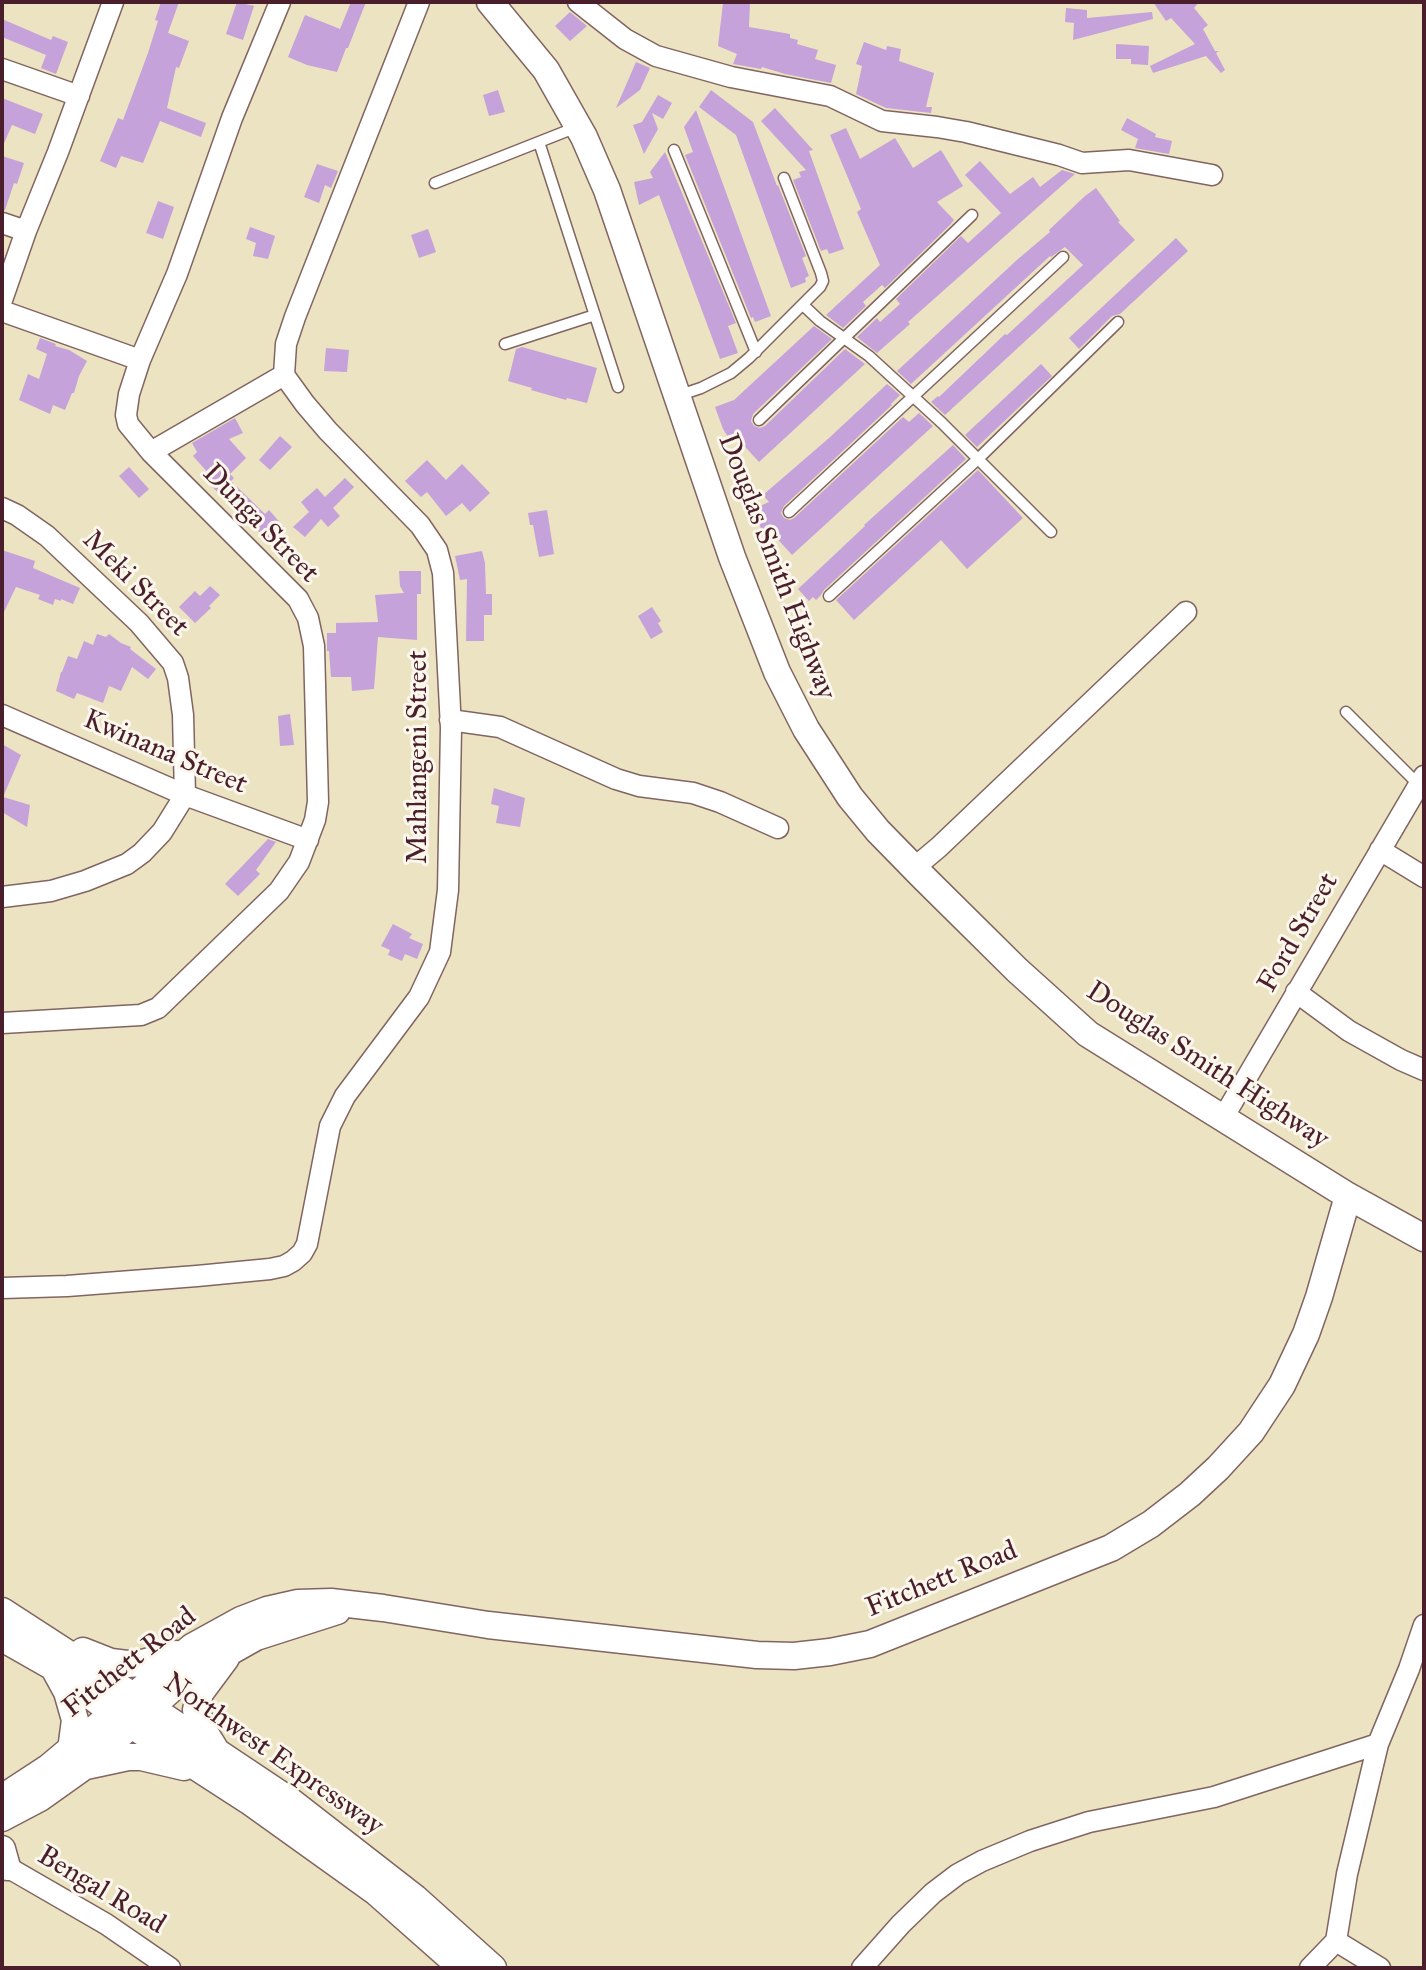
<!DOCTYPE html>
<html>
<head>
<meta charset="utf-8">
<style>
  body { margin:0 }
  #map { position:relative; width:1426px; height:1970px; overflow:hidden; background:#ebe3c1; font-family:"IM FELL Great Primer",serif }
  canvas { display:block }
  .frame { position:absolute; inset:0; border:4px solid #4a1f2b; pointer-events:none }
</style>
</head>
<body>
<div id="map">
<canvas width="1426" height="1970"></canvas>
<div class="frame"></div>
</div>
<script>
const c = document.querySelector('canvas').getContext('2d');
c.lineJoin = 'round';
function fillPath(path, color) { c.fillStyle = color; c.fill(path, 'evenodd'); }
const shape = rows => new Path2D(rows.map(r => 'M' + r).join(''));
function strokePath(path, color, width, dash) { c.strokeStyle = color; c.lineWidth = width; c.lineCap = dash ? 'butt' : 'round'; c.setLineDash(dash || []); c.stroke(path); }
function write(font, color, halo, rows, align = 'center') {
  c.font = font + ' "IM FELL Great Primer",serif'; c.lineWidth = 6; c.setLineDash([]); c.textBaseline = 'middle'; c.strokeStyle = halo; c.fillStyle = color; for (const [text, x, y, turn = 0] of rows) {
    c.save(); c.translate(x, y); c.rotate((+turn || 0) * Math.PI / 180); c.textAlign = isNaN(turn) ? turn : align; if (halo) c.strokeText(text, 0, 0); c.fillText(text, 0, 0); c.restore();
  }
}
fillPath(shape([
  [161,2,179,2,168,33,189,41,179,68,176,67,167,108,206,123,201,137,160,121,143,163,121,156,116,168,100,161,118,118,123,120,148,53,158,21,155,20],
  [237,2,254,6,243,40,226,34],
  [351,2,366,2,348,48,346,48,337,72,307,65,288,57,305,15,340,29],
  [728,2,750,2,749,27,790,34,790,38,798,40,797,44,818,50,815,59,836,65,831,83,785,74,762,67,761,69,733,64,737,54,718,46,723,3,728,4],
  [1153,2,1199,2,1194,8,1208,25,1203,29,1215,51,1219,51,1216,53,1225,70,1221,73,1206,56,1153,73,1150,66,1195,44,1171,18,1166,21],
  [1066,8,1087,10,1087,18,1152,12,1153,19,1073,40,1074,23,1065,22],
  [570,12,587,26,570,41,555,26],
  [2,19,51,40,53,36,68,42,56,74,41,68,46,55,2,37],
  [864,42,886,50,887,46,901,49,899,61,934,73,926,107,932,107,931,113,886,108,856,94,862,66,856,64],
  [1116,44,1149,46,1148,65,1131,64,1131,59,1116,59],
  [636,62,650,68,640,90,616,108],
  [498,90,505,112,489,116,483,95],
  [711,90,753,122,777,186,778,185,806,256,802,258,809,276,805,278,806,282,791,288,736,135,699,107],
  [658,95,672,103,663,119,652,113,658,129,644,154,633,125,642,122],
  [2,98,43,114,35,134,12,125,2,148],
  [775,108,813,150,809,151,844,249,829,254,827,249,821,251,793,180,801,177,799,172,806,170,761,121],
  [696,110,771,316,755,322,753,317,751,318,685,155,693,152,684,127],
  [1127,118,1156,134,1155,137,1172,141,1169,154,1135,148,1138,139,1121,130],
  [846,128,860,159,895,138,913,168,941,150,963,186,937,202,954,220,950,225,885,288,882,285,863,302,866,306,843,328,826,315,880,265,857,212,861,209,830,135],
  [665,152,736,323,728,326,738,353,720,359,659,195,639,205,634,182,653,178,650,172],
  [2,156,24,163,17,184,14,183,5,210,2,210],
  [980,161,1010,194,1033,177,1040,187,1062,170,1075,174,908,322,910,324,877,353,857,337,877,318,880,322,900,304,896,299,961,236,968,243,1001,213,965,175],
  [317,164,338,171,331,188,325,185,319,203,304,197],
  [1096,188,1120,221,1118,222,1135,240,945,415,931,402,938,396,939,397,1005,334,1007,335,1083,265,1065,247,1051,257,1050,256,911,384,897,371,1018,259,1050,232,1049,230,1085,196],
  [158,201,174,207,163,239,146,233],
  [250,227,275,236,268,259,253,256,256,243,246,239],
  [428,229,436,252,419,258,411,235],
  [1176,238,1188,251,1120,314,1112,316,1079,349,1069,338],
  [814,326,832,339,753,414,751,421,754,426,760,428,765,426,845,349,865,364,759,462,738,439,732,443,723,429,715,407,734,400],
  [40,338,56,344,55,346,69,350,87,361,79,376,74,393,72,393,65,410,53,405,50,414,19,400,28,374,39,379,47,354,36,349],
  [522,347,597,368,587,403,567,398,566,400,531,390,532,388,508,381,516,349],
  [326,348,349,350,347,372,324,371],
  [1041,364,1052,376,977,447,965,435],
  [887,384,900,395,891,404,892,405,784,506,781,513,784,518,790,520,794,518,903,417,909,422,919,413,933,426,792,555,772,533,764,536,753,509,769,502,763,495,829,438],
  [235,418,243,433,229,439,246,458,230,474,234,478,231,481,265,514,269,510,284,527,269,542,231,503,230,504,204,479,209,474,193,456,197,452,192,443],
  [280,436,292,447,270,470,259,460],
  [953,445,966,459,824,590,821,595,816,600,813,597,809,601,798,589,865,526,864,525],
  [427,460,446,480,462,464,490,493,470,512,462,503,446,516,427,492,421,497,405,481],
  [129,467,149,489,139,498,119,476],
  [978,470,1023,518,967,569,941,540,854,620,836,600],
  [345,478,354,487,333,508,340,516,328,527,321,519,305,537,293,527,309,512,301,502,317,488,325,497],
  [547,510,554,554,539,557,533,525,530,525,528,513],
  [2,550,35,561,33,568,80,588,73,604,61,599,61,601,55,599,53,605,38,599,40,595,16,587,2,616],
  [482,551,485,563,486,594,492,594,492,615,484,615,484,641,466,641,467,579,460,580,455,556],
  [399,571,421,571,421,594,417,594,417,640,378,637,374,689,352,691,351,677,331,677,329,651,327,651,327,633,336,633,336,623,378,622,375,595,404,593,400,586],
  [210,586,220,595,209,606,211,608,195,623,179,607,195,591,200,596],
  [652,607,661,621,658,623,663,632,651,639,638,616],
  [97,634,106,637,109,634,121,643,131,647,130,649,156,669,148,679,132,667,121,691,109,686,103,703,77,693,74,699,56,691,61,672,62,672,68,656,77,659,84,641,93,645],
  [290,714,294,745,280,746,278,716],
  [2,744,21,755,3,797,30,805,27,827,2,812],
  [494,788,525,798,520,827,496,823,499,806,491,804],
  [268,839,276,842,256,870,260,874,238,896,225,884],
  [393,924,412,934,409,938,423,944,417,959,405,954,402,961,388,955,390,950,381,946]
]), '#c6a2da');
const lane = shape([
  [539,142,618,387],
  [674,150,756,352],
  [435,183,577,127],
  [803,305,820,321,869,356,942,423,1051,532],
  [505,344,595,315],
  [680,395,701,388,731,373,749,358,820,287,823,281,821,273,784,178],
  [759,420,972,215],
  [789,512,1063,257],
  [829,596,978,459,1118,322],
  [1346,712,1419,785]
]);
const street = shape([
  [578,2,625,39,656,56,731,77,830,96,882,121,937,127,966,132,1059,155,1082,163,1129,160,1212,175],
  [2,69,79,96],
  [2,223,26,231],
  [2,300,26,231,58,152,113,2],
  [2,311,140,360],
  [151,452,284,375],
  [2,508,17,515,47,536,139,623,173,663,178,678,183,715,185,795,162,832,142,853,127,864,85,881,51,891,2,897],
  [2,715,185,795,308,840],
  [450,720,500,727,616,779,639,786,693,793,720,802,778,828],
  [1380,850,1424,877],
  [914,868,939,847,1186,612],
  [1296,992,1349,1031,1401,1060,1424,1070],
  [2,1023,141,1015,158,1008,279,891,299,862,315,820,318,802,314,646,308,618,298,599,151,452,128,424,126,415,129,394,140,360,177,274,232,118,280,2],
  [1223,1118,1424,776],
  [2,1288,67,1286,197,1276,270,1269,284,1266,293,1261,302,1253,307,1244,330,1126,345,1096,419,997,440,952,448,890,451,728,443,573,437,550,420,525,328,431,305,404,284,375,286,344,295,317,419,2],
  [2,1864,106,1924,170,1968],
  [1336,1941,1380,1968],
  [862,1968,901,1924,933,1893,958,1874,982,1861,1030,1841,1089,1822,1214,1797,1378,1744],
  [1310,1968,1336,1941,1347,1874,1378,1744,1409,1669,1424,1625]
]);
const secondary = shape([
  [490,2,546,70,584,137,607,190,732,557,777,672,806,729,850,797,878,831,923,877,1017,970,1088,1034,1348,1196,1424,1238],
  [2,1611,133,1696,289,1800,415,1898,493,1968],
  [2,1638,53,1667,113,1713,249,1801,376,1892,462,1968],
  [83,1651,111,1662,127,1664,142,1663,176,1654],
  [55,1670,67,1692,75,1720,71,1750],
  [215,1749,204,1731,196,1710,200,1693,226,1658],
  [86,1766,128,1757,141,1757,184,1767],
  [2,1798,48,1768,192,1647,241,1620,267,1610,298,1603,331,1602,383,1608,488,1625,757,1655,794,1656,830,1652,870,1644,1111,1548,1151,1524,1190,1494,1218,1468,1251,1432,1282,1385,1306,1334,1319,1297,1348,1196],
  [2,1818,40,1798,85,1766,185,1677,256,1637,337,1611],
  [2,1849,7,1867]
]);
strokePath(lane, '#826460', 13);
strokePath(street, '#826460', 23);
strokePath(secondary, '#826460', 29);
strokePath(lane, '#fff', 10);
strokePath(street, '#fff', 20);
strokePath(secondary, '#fff', 26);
write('28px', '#4a1f2b', '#fbf7ec', [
  ["Dunga Street",260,524,46],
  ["Douglas Smith Highway",776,567,69],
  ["Meki Street",135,584,45],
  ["Kwinana Street",165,753,23],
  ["Mahlangeni Street",419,757,-90],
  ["Ford Street",1299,933,-60],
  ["Douglas Smith Highway",1207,1066,33],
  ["Fitchett Road",942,1580,-22],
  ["Fitchett Road",130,1663,-38],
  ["Northwest Expressway",273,1755,35],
  ["Bengal Road",101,1891,31]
]);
</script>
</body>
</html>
